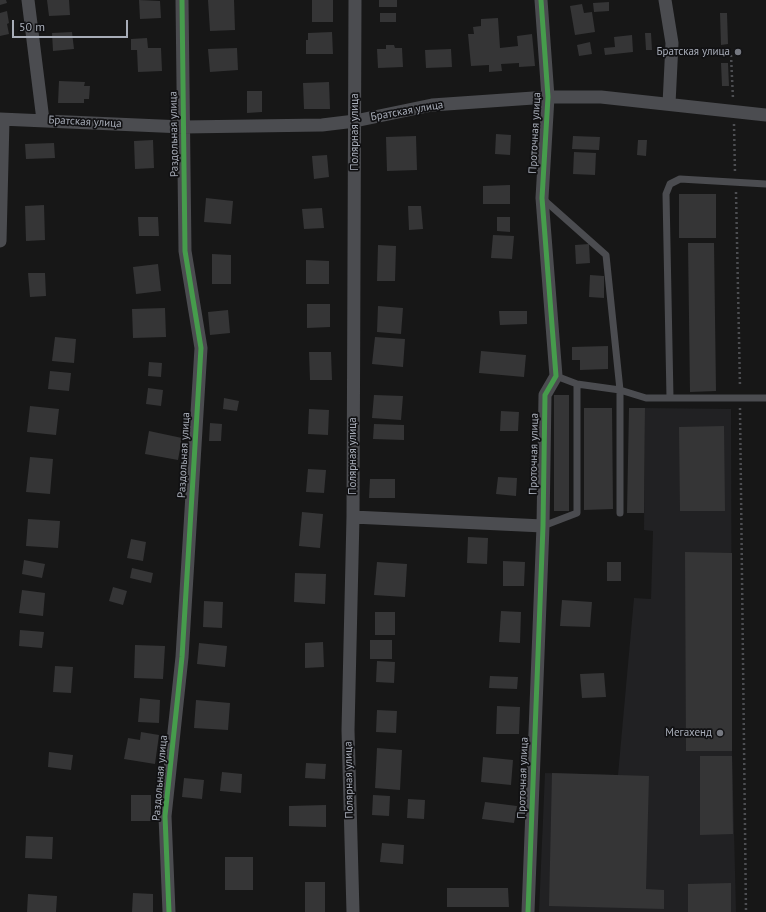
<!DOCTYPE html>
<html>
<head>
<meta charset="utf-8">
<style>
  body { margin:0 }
  #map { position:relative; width:766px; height:912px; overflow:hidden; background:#171717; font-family:"PT Sans",sans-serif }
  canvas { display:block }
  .scale { position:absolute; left:12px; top:20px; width:116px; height:18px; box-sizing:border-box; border:2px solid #a8adb8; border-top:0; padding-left:5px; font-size:12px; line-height:14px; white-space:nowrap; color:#a8adb8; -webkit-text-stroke:3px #111113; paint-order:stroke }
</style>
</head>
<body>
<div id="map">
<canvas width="766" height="912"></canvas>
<div class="scale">50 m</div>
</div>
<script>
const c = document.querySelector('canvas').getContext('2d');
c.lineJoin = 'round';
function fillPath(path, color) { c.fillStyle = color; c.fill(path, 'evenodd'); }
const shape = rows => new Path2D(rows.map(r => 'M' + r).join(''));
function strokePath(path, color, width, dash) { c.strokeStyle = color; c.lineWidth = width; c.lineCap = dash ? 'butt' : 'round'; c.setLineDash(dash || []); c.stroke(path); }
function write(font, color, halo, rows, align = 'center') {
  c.font = font + ' "PT Sans",sans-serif'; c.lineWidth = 3.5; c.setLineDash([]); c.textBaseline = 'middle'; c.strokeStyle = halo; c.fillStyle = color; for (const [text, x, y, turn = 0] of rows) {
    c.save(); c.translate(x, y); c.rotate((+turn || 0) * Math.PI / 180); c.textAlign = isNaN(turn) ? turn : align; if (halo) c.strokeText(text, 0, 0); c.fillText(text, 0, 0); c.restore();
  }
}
fillPath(shape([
  [645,408,731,409,732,751,736,912,539,912,545,773,618,775,634,598,651,599,653,531,644,530]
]), '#212123');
fillPath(shape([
  [0,0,6,0,7,3,0,5],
  [47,0,69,0,70,15,49,16],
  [139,0,160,1,161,18,140,19],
  [208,0,234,0,235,30,210,31],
  [312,0,333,0,333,22,312,22],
  [379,0,397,0,397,7,379,7],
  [609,2,609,11,594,12,593,3],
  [582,4,584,13,592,12,595,32,575,35,570,6],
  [7,11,9,23,7,24,9,34,0,36,0,13],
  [380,13,396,13,396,22,380,22],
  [720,13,727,13,728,44,721,45],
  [498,18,500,48,518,46,517,36,532,34,535,66,519,67,519,63,501,64,502,71,489,72,489,65,471,66,468,34,474,34,473,27,481,26,481,19],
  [72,32,74,49,53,51,52,33],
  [332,32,333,54,306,54,306,40,308,40,308,33],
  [645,33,651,33,652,50,646,50],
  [632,35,633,52,605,55,604,48,615,47,614,37],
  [147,38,148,48,161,48,162,71,138,72,137,50,131,50,131,39],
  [590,42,592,54,579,56,577,45],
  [386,45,394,45,395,48,402,48,403,67,378,68,377,49,386,49],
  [237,48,238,70,210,72,208,49],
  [451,49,452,67,426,68,425,50],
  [721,63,728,63,729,86,722,86],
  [59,81,85,82,84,86,90,86,89,99,84,99,84,103,58,103],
  [329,82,330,109,304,109,303,83],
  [247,91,262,91,262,112,247,113],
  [496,134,511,135,510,155,495,154],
  [416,136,417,170,387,171,386,137],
  [573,136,600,137,599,150,572,149],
  [153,140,154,168,135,169,134,141],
  [638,140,647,140,646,156,637,155],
  [54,143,55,158,26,159,25,144],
  [574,152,596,153,595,175,573,174],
  [327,155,329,177,314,179,312,156],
  [510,185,510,204,483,204,483,186],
  [679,194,716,194,716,238,679,238],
  [206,198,233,201,231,224,204,222],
  [44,205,45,240,26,241,25,206],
  [408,206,421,206,423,229,409,230],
  [322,208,324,228,304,229,302,209],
  [138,217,158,217,159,236,139,236],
  [497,217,510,217,510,232,497,231],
  [493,235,514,236,512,259,491,258],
  [688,243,714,243,716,391,690,392],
  [589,244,590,263,576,264,575,245],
  [378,245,396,246,395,281,377,281],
  [212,254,231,255,231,284,212,284],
  [306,260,329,261,329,284,306,284],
  [158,264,161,291,136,294,133,267],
  [28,273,45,273,46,296,30,297],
  [590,275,604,276,604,298,589,297],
  [307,304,330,304,330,327,307,328],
  [378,306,403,308,401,334,377,332],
  [165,308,166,337,133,338,132,309],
  [228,310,230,333,210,335,208,312],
  [499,311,527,311,527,324,500,325],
  [55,337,76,339,74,363,52,361],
  [375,337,405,339,403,367,372,364],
  [608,346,608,369,580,370,580,360,572,360,572,347],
  [481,351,526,355,524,377,479,373],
  [309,352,331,352,332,380,310,380],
  [149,362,162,363,161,377,148,376],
  [50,371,71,373,69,391,48,389],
  [148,388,163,390,161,406,146,404],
  [374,395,403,396,401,420,372,418],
  [554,395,569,395,569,511,554,511],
  [224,398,239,401,237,411,223,409],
  [30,406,59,409,56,435,27,432],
  [584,408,612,408,613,509,584,510],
  [629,408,645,408,644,513,627,513],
  [309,409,329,410,328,435,308,434],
  [501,411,519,412,518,431,500,431],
  [210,423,222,424,221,441,209,441],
  [374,424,404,425,404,440,373,439],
  [724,426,725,511,680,511,679,427],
  [149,431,182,438,178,460,145,454],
  [30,457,53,459,50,494,26,492],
  [308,469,326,470,324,493,306,492],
  [498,477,517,478,516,496,496,494],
  [370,479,395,479,395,498,369,498],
  [302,512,323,514,320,548,299,546],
  [28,519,60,521,58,548,26,546],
  [468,537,488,538,487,564,467,563],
  [131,539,146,542,143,561,127,558],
  [685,552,732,553,732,751,686,751],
  [24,560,45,564,42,578,22,574],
  [503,561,525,562,524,586,503,586],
  [377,562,407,564,405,597,374,595],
  [607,562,621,562,621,581,607,581],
  [132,568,153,573,151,583,130,578],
  [295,573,326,574,325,604,294,602],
  [113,587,127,591,123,605,109,601],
  [22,590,45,593,43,616,19,613],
  [562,600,592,602,590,627,560,626],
  [204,601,223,602,222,628,203,627],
  [501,611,521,612,520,643,499,642],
  [375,612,395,612,395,635,375,635],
  [20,630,44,632,42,648,19,646],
  [370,640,392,640,392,659,370,659],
  [323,642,324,667,305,668,305,643],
  [199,643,227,646,225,667,197,664],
  [135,645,165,646,163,679,134,678],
  [377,661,395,662,394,683,376,682],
  [55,666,73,667,71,693,53,692],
  [604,673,606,697,582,698,580,674],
  [490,676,518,677,517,689,489,688],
  [140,698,160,700,159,723,138,722],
  [196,700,230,703,228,730,194,728],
  [497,706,520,707,519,734,496,734],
  [377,710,397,711,396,733,376,732],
  [141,732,159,735,155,764,124,759,128,738,140,740],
  [377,748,402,750,400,790,375,788],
  [49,752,73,755,71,770,48,767],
  [700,756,732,756,733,834,700,835],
  [483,757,513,760,511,785,481,782],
  [306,763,326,764,325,779,305,778],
  [222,772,242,774,241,793,220,791],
  [552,773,649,776,646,889,664,890,664,909,549,906],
  [184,778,204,780,202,799,182,797],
  [131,795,151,795,151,821,131,821],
  [373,795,390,796,389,816,372,815],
  [408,799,425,800,424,819,407,818],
  [485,802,517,806,514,823,482,819],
  [326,805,326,827,289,826,289,806],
  [26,836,53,837,52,859,25,858],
  [382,843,404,845,403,864,380,862],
  [225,857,253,857,253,890,225,890],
  [305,882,325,882,325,912,305,912],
  [731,883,731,912,688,912,688,884],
  [447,888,508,888,509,907,447,907],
  [133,893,153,894,153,912,132,912],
  [28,894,57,896,56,912,27,912]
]), '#353536');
strokePath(shape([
  [731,55,733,99],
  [734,124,735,173],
  [736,192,740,387],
  [740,408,746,912]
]), '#4d4e52', 2.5, [2, 3]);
strokePath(shape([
  [543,199,606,255,620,390,620,513],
  [556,376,577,384,620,390,646,398,766,398],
  [670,398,666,194,670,184,680,179,766,184],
  [543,526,577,513,577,384]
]), '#4b4c50', 7);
strokePath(shape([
  [28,0,43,120],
  [665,0,672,43,669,104],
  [0,119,183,127,322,125,355,121,432,105,548,97,601,97,766,115],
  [0,241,3,120],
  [353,517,543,526],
  [169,912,165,816,182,657,201,348,185,251,182,0],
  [353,912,348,730,353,517,355,0],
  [528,912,543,526,545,395,556,376,542,198,548,97,541,0]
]), '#4b4c50', 13);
strokePath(shape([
  [169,912,165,816,182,657,201,348,185,251,182,0],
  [528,912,543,526,545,395,556,376,542,198,548,97,541,0]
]), '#469c4c', 5);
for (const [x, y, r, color] of [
  [738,52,4,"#757880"],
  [720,733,4,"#757880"]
]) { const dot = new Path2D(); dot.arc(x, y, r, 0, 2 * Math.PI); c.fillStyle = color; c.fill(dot); strokePath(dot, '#111113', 1.5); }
write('11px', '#a8adb8', '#111113', [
  ["Братская улица",730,52],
  ["Мегахенд",712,733]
], 'right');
write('11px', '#a8adb8', '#111113', [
  ["Братская улица",407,111,-10],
  ["Братская улица",85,122,3],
  ["Полярная улица",355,132,-90],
  ["Проточная улица",535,133,-87],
  ["Раздольная улица",174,134,-91],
  ["Проточная улица",534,454,-89],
  ["Раздольная улица",184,455,-87],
  ["Полярная улица",353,456,-90],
  ["Раздольная улица",160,778,-85],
  ["Проточная улица",523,778,-88],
  ["Полярная улица",349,780,-91]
]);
</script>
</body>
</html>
